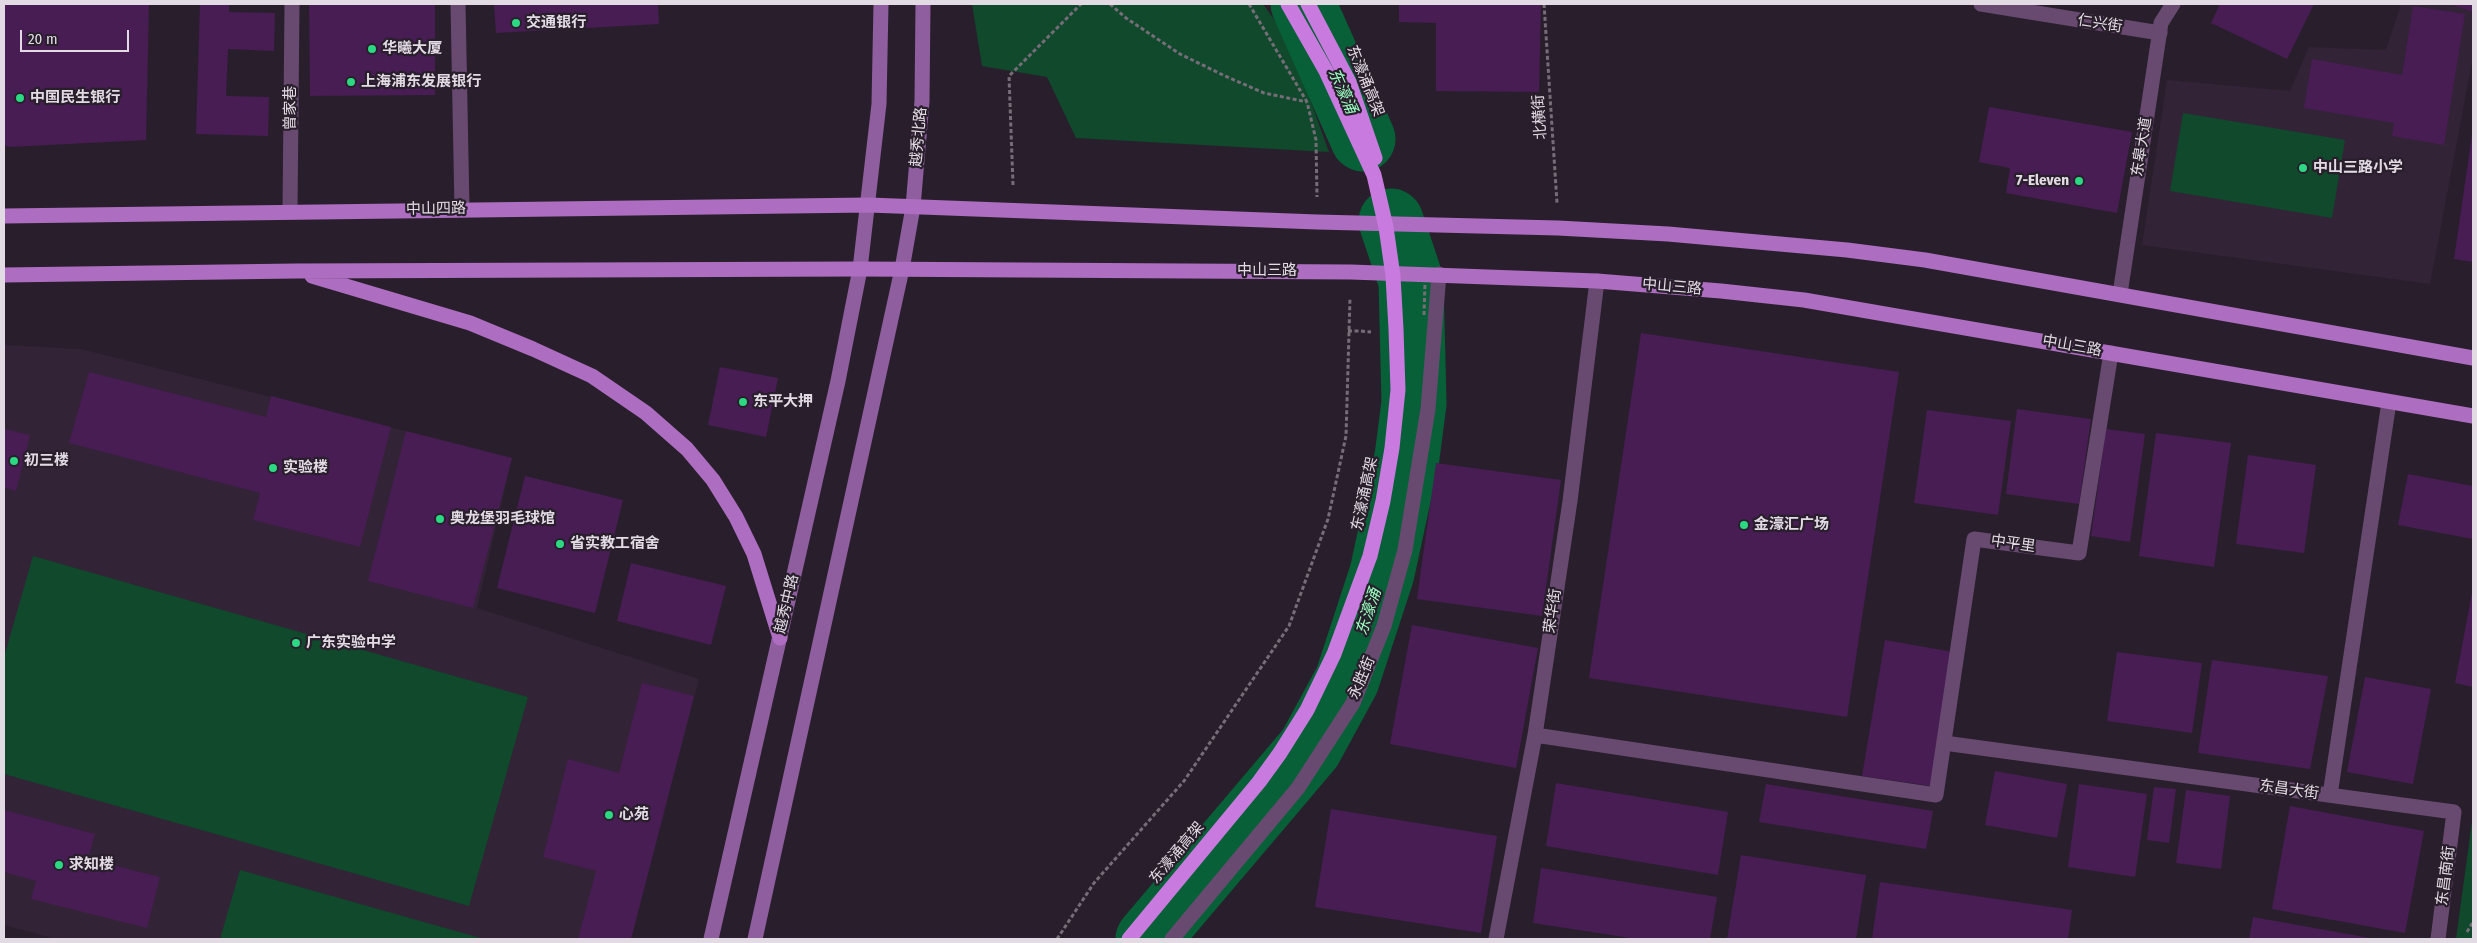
<!DOCTYPE html>
<html>
<head>
<meta charset="utf-8">
<style>
  body { margin:0 }
  #map { position:relative; width:2477px; height:943px; overflow:hidden; background:#291f2c; font-family:"Fira Sans Condensed",sans-serif }
  canvas { display:block }
  .frame { position:absolute; inset:0; border:5px solid #e2dbe4; pointer-events:none }
  .scale { position:absolute; left:20px; top:30px; width:109px; height:22px; box-sizing:border-box; border:2px solid #e2dbe4; border-top:0; padding-left:6px; font-size:15px; line-height:18px; white-space:nowrap; color:#e2dbe4; -webkit-text-stroke:4px #291f2c; paint-order:stroke }
</style>
</head>
<body>
<div id="map">
<canvas width="2477" height="943"></canvas>
<div class="frame"></div>
<div class="scale">20 m</div>
</div>
<script>
const c = document.querySelector('canvas').getContext('2d');
c.lineJoin = 'round';
function fillPath(path, color) { c.fillStyle = color; c.fill(path, 'evenodd'); }
const shape = rows => new Path2D(rows.map(r => 'M' + r).join(''));
function strokePath(path, color, width, dash) { c.strokeStyle = color; c.lineWidth = width; c.lineCap = dash ? 'butt' : 'round'; c.setLineDash(dash || []); c.stroke(path); }
function write(font, color, halo, rows, align = 'center') {
  c.font = font + ' "Fira Sans Condensed","Noto Sans SC",sans-serif'; c.lineWidth = 4.5; c.setLineDash([]); c.textBaseline = 'middle'; c.strokeStyle = halo; c.fillStyle = color; for (const [text, x, y, turn = 0] of rows) {
    c.save(); c.translate(x, y); c.rotate((+turn || 0) * Math.PI / 180); c.textAlign = isNaN(turn) ? turn : align; if (halo) c.strokeText(text, 0, 0); c.fillText(text, 0, 0); c.restore();
  }
}
fillPath(shape([
  [2401,4,2473,4,2473,57,2430,284,2142,245,2167,80,2290,91,2309,47,2386,50],
  [4,345,81,349,512,458,477,608,699,679,631,939,56,939,4,925]
]), '#322336');
fillPath(shape([
  [972,4,1263,4,1288,39,1329,152,1076,138,1047,77,982,66],
  [2183,113,2345,140,2332,218,2170,191],
  [33,556,528,697,469,906,4,774,4,657],
  [2473,814,2473,939,2456,939],
  [240,870,484,939,220,939]
]), '#10492b');
strokePath(shape([
  [1303,4,1363,139],
  [1148,939,1310,748,1347,680,1382,573,1407,457,1414,403,1411,281,1391,221]
]), '#076037', 65);
fillPath(shape([
  [4,4,149,4,146,140,9,147,4,145],
  [200,4,229,4,229,12,275,13,274,51,228,49,226,96,269,97,268,136,196,134],
  [309,4,435,4,435,95,310,96],
  [494,4,658,4,659,24,496,33],
  [1399,4,1541,4,1539,92,1436,91,1436,23,1399,22],
  [2220,4,2314,4,2287,59,2211,23],
  [2450,4,2473,4,2473,12],
  [2413,6,2465,14,2444,145,2392,136,2394,123,2304,108,2312,59,2402,75],
  [1989,107,2132,132,2117,213,2006,193,2010,168,1979,162],
  [2472,135,2473,135,2473,262,2454,259],
  [1641,333,1899,372,1847,717,1589,678],
  [720,367,778,378,766,437,708,425],
  [89,372,266,417,271,396,391,427,360,547,253,520,260,493,69,443],
  [2017,409,2091,419,2079,504,2006,494],
  [1927,410,2011,421,1998,515,1914,503],
  [4,429,30,435,16,491,4,487],
  [2106,429,2145,434,2130,542,2091,536],
  [406,431,512,458,473,608,368,581],
  [2156,433,2231,443,2214,567,2139,556],
  [2248,455,2316,465,2304,553,2236,544],
  [1436,463,1561,480,1542,616,1417,599],
  [2408,474,2473,486,2473,539,2398,525],
  [525,476,623,500,595,613,497,588],
  [631,563,726,586,711,645,617,621],
  [2472,593,2473,594,2473,687,2455,683],
  [1412,625,1538,648,1516,768,1390,744],
  [1885,640,1953,652,1931,786,1862,776],
  [2117,652,2202,663,2192,733,2107,721],
  [2212,660,2328,676,2310,769,2198,753],
  [2365,677,2431,689,2413,784,2347,772],
  [642,683,694,696,631,939,578,939,596,871,543,857,568,759,619,773],
  [1995,771,2067,784,2057,838,1985,825],
  [1556,783,1728,812,1718,875,1546,846],
  [1766,784,1933,811,1926,849,1759,822],
  [2079,784,2147,794,2135,877,2068,867],
  [2154,787,2176,789,2169,843,2147,840],
  [2186,790,2230,796,2221,869,2176,863],
  [2290,806,2424,831,2405,933,2272,909],
  [1331,809,1497,836,1481,933,1315,907],
  [4,810,95,834,88,859,160,877,147,928,31,899,36,881,4,872],
  [1741,855,1866,875,1856,939,1727,939],
  [1541,868,1717,897,1710,939,1637,939,1533,923],
  [1880,882,2072,910,2068,939,1872,939],
  [2253,917,2370,938,2369,939,2249,939]
]), '#471d53');
strokePath(shape([
  [1110,4,1126,18,1180,54,1225,76,1264,93,1307,102],
  [1249,4,1307,102,1316,140,1317,197],
  [1544,4,1557,203],
  [1013,185,1009,76,1081,4],
  [1348,331,1361,331],
  [2467,932,2473,922],
  [1057,939,1094,883,1184,781,1289,626,1328,519,1346,436,1350,298]
]), '#756d78', 3, [4, 2.5]);
strokePath(shape([
  [458,4,462,209],
  [1981,4,2160,33],
  [290,211,292,4],
  [1535,735,1936,795,1974,539,2079,553,2111,353],
  [1944,743,2454,812,2438,939],
  [2330,795,2389,402],
  [1172,939,1298,788,1353,703,1384,626,1405,550,1428,409,1439,274],
  [1496,939,1535,735,1570,501,1597,281]
]), '#684a71', 15);
strokePath(shape([
  [2120,294,2161,23,2173,4]
]), '#684a71', 15);
strokePath(shape([
  [711,939,838,381,860,269,879,104,881,4],
  [755,939,902,269,913,207,922,101,923,4]
]), '#8f5e9e', 15);
strokePath(shape([
  [4,216,869,205,1317,222,1558,228,1668,234,1847,250,1925,260,2473,358],
  [4,275,296,271,860,269,1351,272,1597,281,1721,291,1804,300,2473,416],
  [312,276,470,323,533,349,592,376,646,413,687,449,713,480,736,517,754,554,780,638]
]), '#ad6dc0', 15);
strokePath(shape([
  [1424,315,1425,283],
  [1361,331,1371,332]
]), '#756d78', 3, [4, 2.5]);
strokePath(shape([
  [1308,4,1349,82,1375,158],
  [1129,939,1259,782,1280,753,1307,710,1334,654,1370,556,1383,501,1392,448,1398,390,1396,329,1393,276,1386,227,1374,175,1326,71,1288,4]
]), '#c87adf', 15);
for (const [x, y, r, color] of [
  [516,23,5,"#2cd884"],
  [372,49,5,"#2cd884"],
  [351,82,5,"#2cd884"],
  [20,98,5,"#2cd884"],
  [2303,168,5,"#2cd884"],
  [2079,181,5,"#2cd884"],
  [743,402,5,"#2cd884"],
  [14,461,5,"#2cd884"],
  [273,468,5,"#2cd884"],
  [440,519,5,"#2cd884"],
  [1744,525,5,"#2cd884"],
  [560,544,5,"#2cd884"],
  [296,643,5,"#2cd884"],
  [609,815,5,"#2cd884"],
  [59,865,5,"#2cd884"]
]) { const dot = new Path2D(); dot.arc(x, y, r, 0, 2 * Math.PI); c.fillStyle = color; c.fill(dot); strokePath(dot, '#291f2c', 2); }
write('bold 15px', '#e2dbe4', '#291f2c', [
  ["交通银行",526,23],
  ["华曦大厦",382,49],
  ["上海浦东发展银行",361,82],
  ["中国民生银行",30,98],
  ["中山三路小学",2313,168],
  ["7-Eleven",2069,181,"right"],
  ["东平大押",753,402],
  ["初三楼",24,461],
  ["实验楼",283,468],
  ["奥龙堡羽毛球馆",450,519],
  ["金濠汇广场",1754,525],
  ["省实教工宿舍",570,544],
  ["广东实验中学",306,643],
  ["心苑",619,815],
  ["求知楼",69,865]
], 'left');
write('15px', '#e2dbe4', '#291f2c', [
  ["仁兴街",2100,24,9],
  ["东濠涌高架",1365,81,68],
  ["曾家巷",291,108,-90],
  ["北横街",1540,117,-94],
  ["越秀北路",919,137,-85],
  ["东皋大道",2142,147,-81],
  ["中山四路",436,209,-1],
  ["中山三路",1267,271],
  ["中山三路",1672,287,5],
  ["中山三路",2072,346,10],
  ["东濠涌高架",1365,494,-78],
  ["中平里",2013,544,8],
  ["越秀中路",787,604,-77],
  ["荣华街",1553,611,-82],
  ["永胜街",1362,678,-67],
  ["东昌大街",2289,790,8],
  ["东濠涌高架",1177,853,-50],
  ["东昌南街",2446,876,-83]
]);
write('italic 16px', '#95fdbd', '#291f2c', [
  ["东濠涌",1342,91,66],
  ["东濠涌",1369,612,-72]
]);
</script>
</body>
</html>
